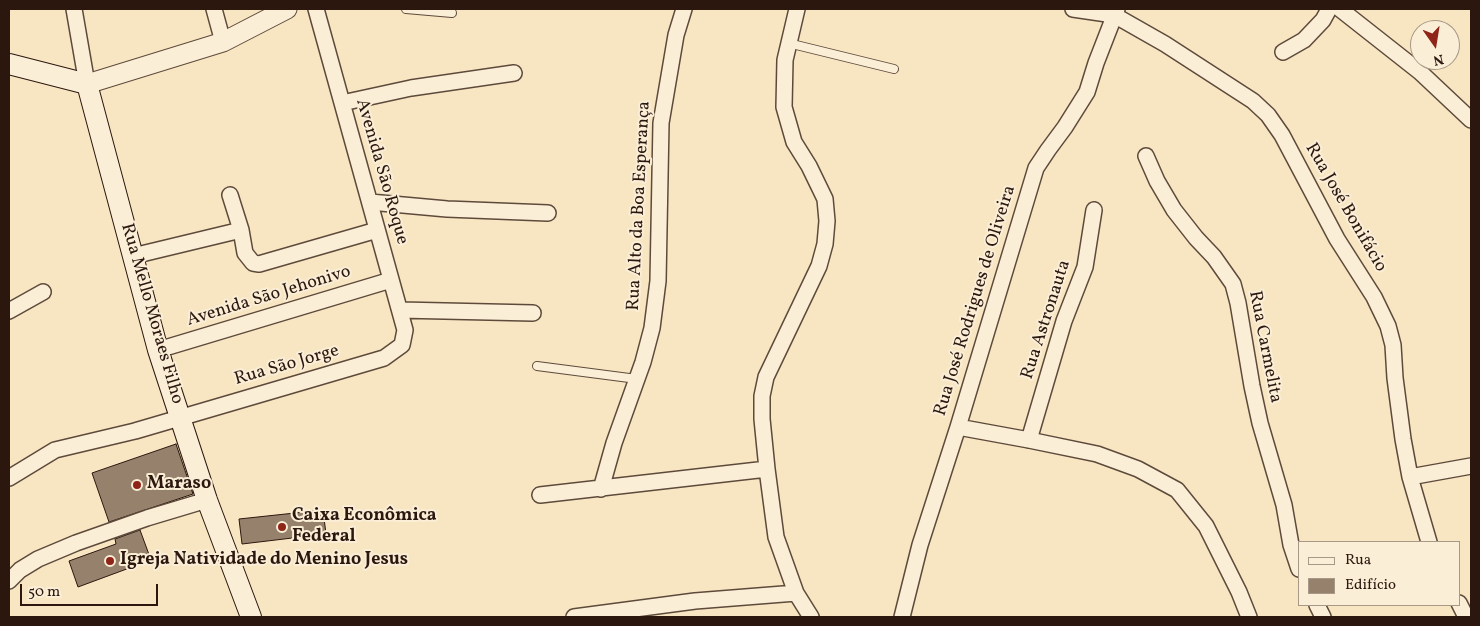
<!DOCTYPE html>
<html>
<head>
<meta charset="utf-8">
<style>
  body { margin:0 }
  #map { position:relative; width:1480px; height:626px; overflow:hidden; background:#f8e5c2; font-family:Vollkorn,serif }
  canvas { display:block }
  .frame { position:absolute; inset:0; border:10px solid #2b170e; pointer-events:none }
  .legend { position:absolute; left:1298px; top:541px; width:162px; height:65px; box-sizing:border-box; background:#faeed7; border:1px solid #a79887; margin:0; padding:6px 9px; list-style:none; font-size:15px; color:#2b170e }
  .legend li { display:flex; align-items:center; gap:10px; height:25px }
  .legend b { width:25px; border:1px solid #a79887 }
  .north { position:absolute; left:1410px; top:20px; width:50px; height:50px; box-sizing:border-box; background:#faeed7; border:1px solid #a79887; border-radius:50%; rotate:167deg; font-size:14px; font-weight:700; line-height:20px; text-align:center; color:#2b170e }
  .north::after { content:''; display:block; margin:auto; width:18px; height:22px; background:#8f2418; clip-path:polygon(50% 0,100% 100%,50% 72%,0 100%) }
  .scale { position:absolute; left:20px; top:584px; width:138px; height:22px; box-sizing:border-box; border:2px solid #2b170e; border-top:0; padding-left:6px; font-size:15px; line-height:18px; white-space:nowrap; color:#2b170e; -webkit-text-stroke:4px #faeed7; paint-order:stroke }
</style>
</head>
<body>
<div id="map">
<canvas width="1480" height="626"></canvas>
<div class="frame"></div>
<ul class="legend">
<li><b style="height:6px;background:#faeed7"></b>Rua</li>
<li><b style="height:14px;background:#96826c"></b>Edifício</li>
</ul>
<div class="north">N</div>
<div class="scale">50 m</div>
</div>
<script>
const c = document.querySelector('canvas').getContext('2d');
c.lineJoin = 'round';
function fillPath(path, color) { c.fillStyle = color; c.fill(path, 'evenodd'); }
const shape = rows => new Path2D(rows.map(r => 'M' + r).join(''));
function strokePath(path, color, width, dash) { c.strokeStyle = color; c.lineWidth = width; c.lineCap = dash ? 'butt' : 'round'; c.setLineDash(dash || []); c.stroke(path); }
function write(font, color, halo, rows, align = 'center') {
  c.font = font + ' Vollkorn,serif'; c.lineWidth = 4; c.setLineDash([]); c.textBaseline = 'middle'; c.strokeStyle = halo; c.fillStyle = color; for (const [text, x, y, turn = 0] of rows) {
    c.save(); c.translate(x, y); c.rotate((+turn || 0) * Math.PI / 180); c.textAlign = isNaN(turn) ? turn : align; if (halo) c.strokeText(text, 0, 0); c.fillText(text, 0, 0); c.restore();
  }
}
const building = shape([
  [176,444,193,494,109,522,92,473,176,444],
  [323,510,326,534,242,544,239,519,323,510],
  [140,530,151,560,78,587,69,561,116,544,115,539,140,530]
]);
fillPath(building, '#96826c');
strokePath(building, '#2b170e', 1);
const service = shape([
  [406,9,452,13],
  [788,43,894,69],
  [537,366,637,379]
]);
const minor = shape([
  [74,9,87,84],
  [214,9,223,42],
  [797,9,785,60,784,107,794,142,809,166,825,199,827,221,825,244,819,266,766,377,762,396,762,419,767,469,776,537,796,593,811,617],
  [1073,9,1114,15,1165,44,1253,101,1268,115,1282,135,1337,239,1374,297,1388,326,1393,345,1395,378,1403,439,1410,477,1429,542],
  [1340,9,1420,72,1471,120],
  [1283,52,1304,40,1323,20,1329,9],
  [342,103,411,88,514,73],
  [1146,156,1157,181,1174,210,1196,238,1214,257,1233,284,1238,303,1252,386,1260,423,1284,505,1291,545,1299,569],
  [230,195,241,230,245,253,253,263,259,264,377,230],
  [370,202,447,209,548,213],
  [133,256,241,230],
  [400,310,533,313],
  [9,311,43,292],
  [158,350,391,280],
  [958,427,1029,440,1097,454,1138,469,1177,490,1206,526,1239,592,1249,617],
  [1029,440,1064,321,1085,267,1094,210],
  [1410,477,1471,466],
  [9,478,55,450,135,431,384,358,402,345,405,330,316,9],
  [601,489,614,443,643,362,652,328,658,281,661,123,676,35,684,9],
  [540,495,767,469],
  [9,581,20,570,38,559,76,543,147,518,207,500],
  [1459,603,1466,617],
  [1317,605,1323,617],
  [574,617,695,601,796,593],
  [902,617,920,545,958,427,1036,168,1048,150,1065,127,1087,92,1096,63,1117,9]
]);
const tertiary = shape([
  [87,84,223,42,287,9]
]);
const secondary = shape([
  [9,64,87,84,158,350,207,500,251,617]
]);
strokePath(service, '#5e4a3b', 10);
strokePath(minor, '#5e4a3b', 18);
strokePath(tertiary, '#5e4a3b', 21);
strokePath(secondary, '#2b170e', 22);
strokePath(service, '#faeed7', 8);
strokePath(minor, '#faeed7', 15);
strokePath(tertiary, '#faeed7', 19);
strokePath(secondary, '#faeed7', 20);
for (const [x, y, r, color] of [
  [137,485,5,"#8f2418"],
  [282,527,5,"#8f2418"],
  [110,561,5,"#8f2418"]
]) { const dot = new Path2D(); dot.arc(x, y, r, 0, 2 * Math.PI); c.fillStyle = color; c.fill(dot); strokePath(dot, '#faeed7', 2); }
write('18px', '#2b170e', '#faeed7', [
  ["Avenida São Roque",381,172,74],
  ["Rua Alto da Boa Esperança",640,206,-87],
  ["Rua José Bonifácio",1345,208,60],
  ["Avenida São Jehonivo",269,297,-17],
  ["Rua José Rodrigues de Oliveira",976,301,-73],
  ["Rua Mello Moraes Filho",151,314,74],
  ["Rua Astronauta",1047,320,-72],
  ["Rua Carmelita",1264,347,79],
  ["Rua São Jorge",287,366,-16]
]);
write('bold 18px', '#2b170e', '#faeed7', [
  ["Maraso",147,485],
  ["Caixa Econômica",292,517],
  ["Federal",292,538],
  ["Igreja Natividade do Menino Jesus",120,561]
], 'left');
</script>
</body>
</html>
